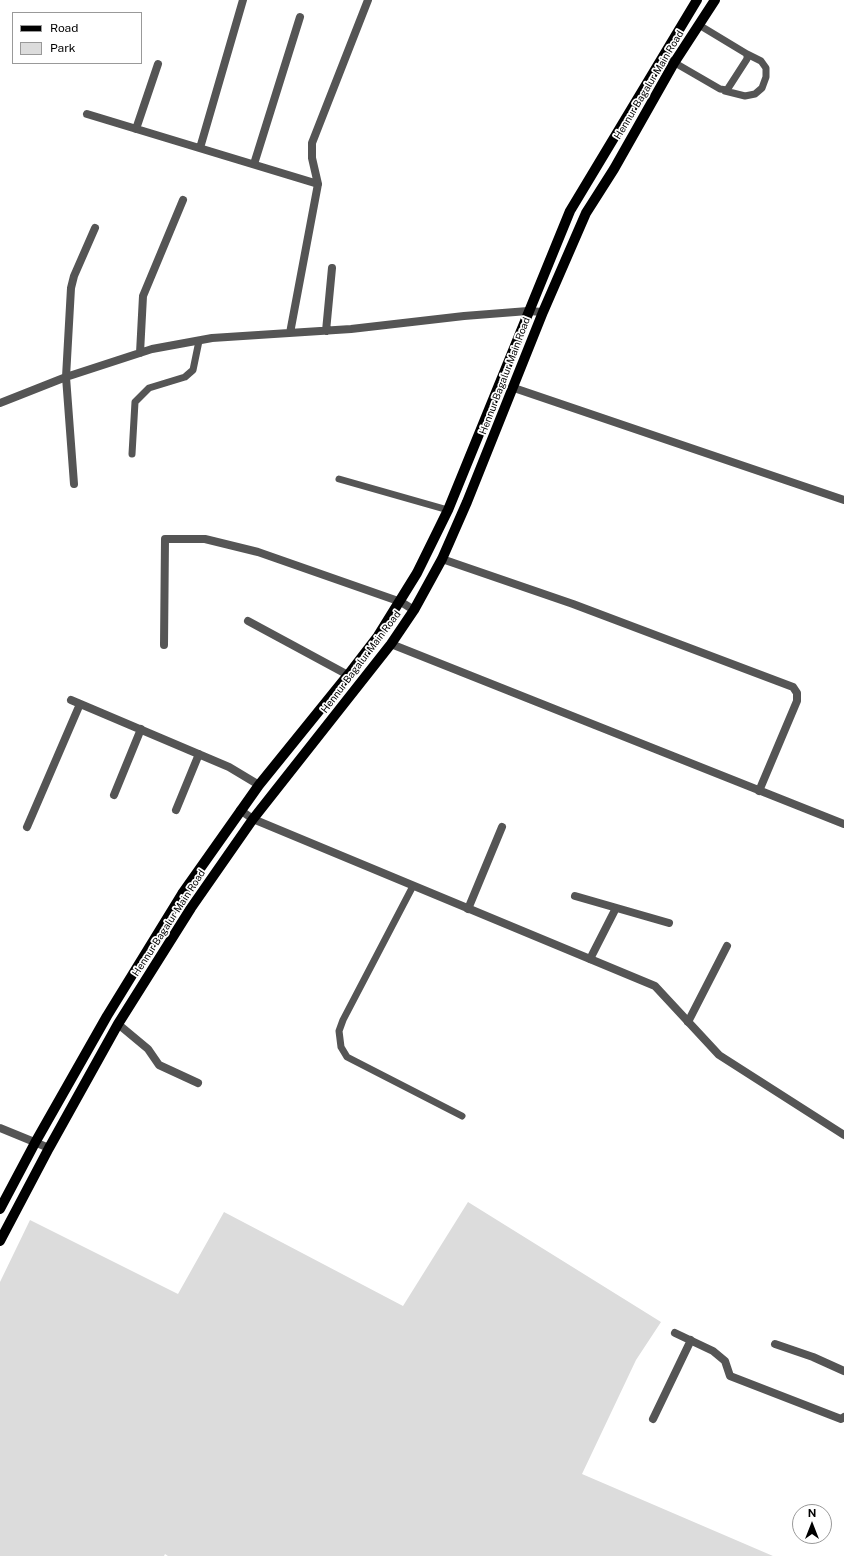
<!DOCTYPE html>
<html>
<head>
<meta charset="utf-8">
<style>
  body { margin:0 }
  #map { position:relative; width:844px; height:1556px; overflow:hidden; background:#fff; font-family:"Public Sans",sans-serif }
  canvas { display:block }
  .legend { position:absolute; left:12px; top:12px; width:130px; height:52px; box-sizing:border-box; background:#fff; border:1px solid #999; margin:0; padding:5px 7px; list-style:none; font-size:12px; color:#000 }
  .legend li { display:flex; align-items:center; gap:8px; height:20px }
  .legend b { width:20px; border:1px solid #999 }
  .north { position:absolute; left:792px; top:1504px; width:40px; height:40px; box-sizing:border-box; background:#fff; border:1px solid #999; border-radius:50%; rotate:0deg; font-size:11px; font-weight:700; line-height:16px; text-align:center; color:#000 }
  .north::after { content:''; display:block; margin:auto; width:14px; height:18px; background:#000; clip-path:polygon(50% 0,100% 100%,50% 72%,0 100%) }
</style>
</head>
<body>
<div id="map">
<canvas width="844" height="1556"></canvas>
<ul class="legend">
<li><b style="height:5px;background:#000"></b>Road</li>
<li><b style="height:11px;background:#dcdcdc"></b>Park</li>
</ul>
<div class="north">N</div>
</div>
<script>
const c = document.querySelector('canvas').getContext('2d');
c.lineJoin = 'round';
function fillPath(path, color) { c.fillStyle = color; c.fill(path, 'evenodd'); }
const shape = rows => new Path2D(rows.map(r => 'M' + r).join(''));
function strokePath(path, color, width, dash) { c.strokeStyle = color; c.lineWidth = width; c.lineCap = dash ? 'butt' : 'round'; c.setLineDash(dash || []); c.stroke(path); }
function write(font, color, halo, rows, align = 'center') {
  c.font = font + ' "Public Sans",sans-serif'; c.lineWidth = 3.5; c.setLineDash([]); c.textBaseline = 'middle'; c.strokeStyle = halo; c.fillStyle = color; for (const [text, x, y, turn = 0] of rows) {
    c.save(); c.translate(x, y); c.rotate((+turn || 0) * Math.PI / 180); c.textAlign = isNaN(turn) ? turn : align; if (halo) c.strokeText(text, 0, 0); c.fillText(text, 0, 0); c.restore();
  }
}
fillPath(shape([
  [468,1202,661,1322,636,1360,582,1474,773,1556,168,1556,165,1554,164,1556,0,1556,0,1282,30,1220,178,1294,224,1212,403,1306]
]), '#dcdcdc');
strokePath(shape([
  [663,56,720,89,727,90,747,59,747,54,699,25],
  [725,91,745,96,755,94,762,88,766,77,766,68,761,61,747,54],
  [132,454,135,402,149,388,185,377,193,370,199,341],
  [339,479,448,510],
  [413,886,343,1020,339,1031,341,1047,347,1057,462,1116]
]), '#555', 7);
strokePath(shape([
  [87,114,318,184,290,333],
  [136,129,158,64],
  [200,148,243,0],
  [254,164,300,17],
  [318,184,312,158,312,143,368,0],
  [326,331,332,268],
  [140,353,143,296,183,200],
  [514,388,844,500],
  [0,403,66,377,152,349,212,338,351,329,464,316,528,311,543,312],
  [74,484,66,377,71,288,74,276,95,228],
  [442,559,573,604,793,687,797,693,797,701,759,791],
  [248,621,348,675],
  [391,644,844,824],
  [164,645,165,539,205,539,258,552,401,602,414,610],
  [71,700,229,767,259,785],
  [114,795,141,729],
  [176,810,199,754],
  [27,827,80,704],
  [575,896,669,923],
  [468,909,502,827],
  [590,959,616,908],
  [688,1022,727,946],
  [118,1024,148,1049,159,1065,198,1083],
  [0,1128,49,1148],
  [675,1333,713,1351,725,1361,730,1376,841,1419,844,1417],
  [775,1344,813,1357,844,1371],
  [653,1419,691,1340]
]), '#555', 8);
strokePath(shape([
  [240,810,253,819,655,986,719,1055,844,1135]
]), '#555', 8);
strokePath(shape([
  [0,1209,36,1141,107,1016,182,894,259,785,348,675,378,636,417,573,448,510,570,211,697,0],
  [0,1241,49,1148,118,1024,191,908,253,819,391,644,414,610,442,559,467,502,543,312,586,213,614,169,674,63,715,0]
]), '#000', 10);
write('10px', '#000', '#fff', [
  ["Hennur Bagalur Main Road",649,85,-59],
  ["Hennur Bagalur Main Road",505,376,-69],
  ["Hennur Bagalur Main Road",361,662,-53],
  ["Hennur Bagalur Main Road",169,923,-57]
]);
</script>
</body>
</html>
